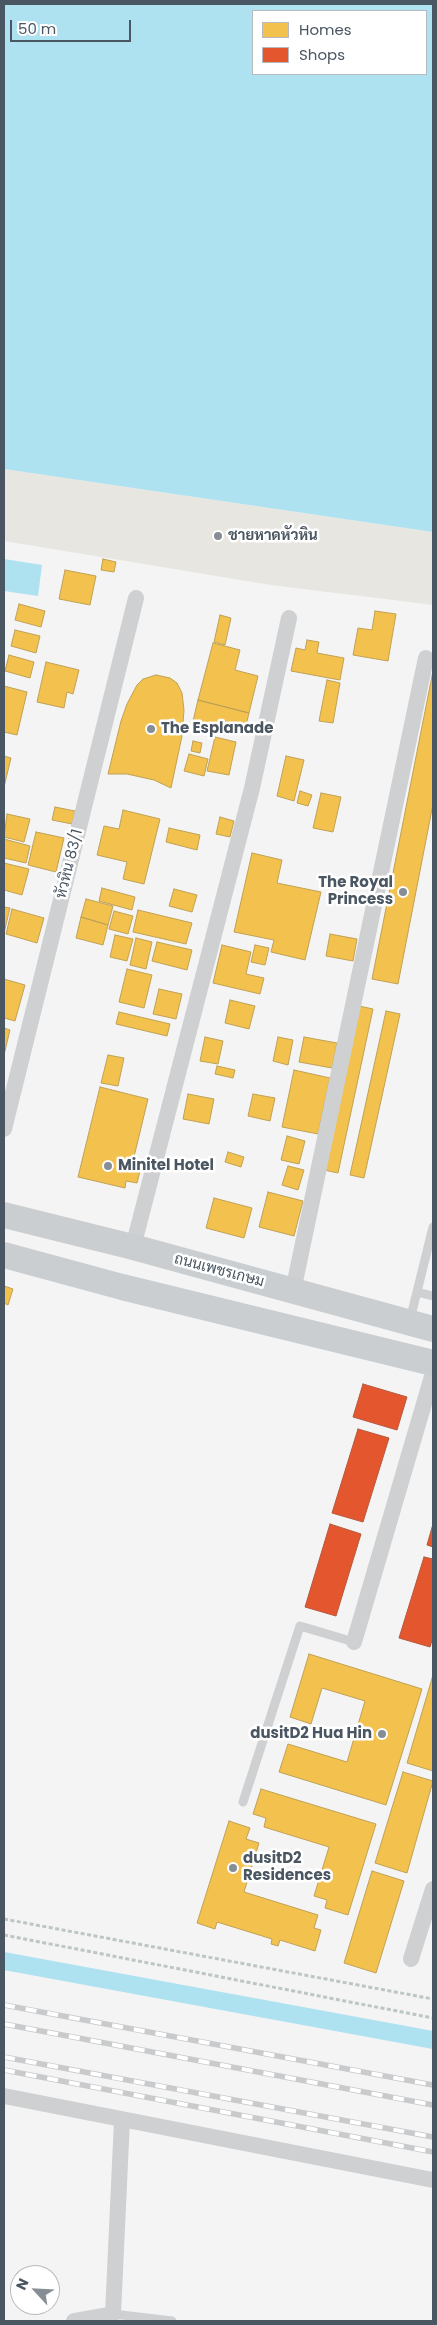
<!DOCTYPE html>
<html>
<head>
<meta charset="utf-8">
<style>
  body { margin:0 }
  #map { position:relative; width:437px; height:2325px; overflow:hidden; background:#f4f4f4; font-family:Poppins,sans-serif }
  canvas { display:block }
  .frame { position:absolute; inset:0; border:5px solid #4a5661; pointer-events:none }
  .legend { position:absolute; left:252px; top:10px; width:175px; height:65px; box-sizing:border-box; background:#fff; border:1px solid #b7bbc0; margin:0; padding:6px 9px; list-style:none; font-size:15px; color:#4a5661 }
  .legend li { display:flex; align-items:center; gap:10px; height:25px }
  .legend b { width:25px; border:1px solid #b7bbc0 }
  .north { position:absolute; left:10px; top:2265px; width:50px; height:50px; box-sizing:border-box; background:#fff; border:1px solid #b7bbc0; border-radius:50%; rotate:295deg; font-size:14px; font-weight:700; line-height:20px; text-align:center; color:#4a5661 }
  .north::after { content:''; display:block; margin:auto; width:18px; height:22px; background:#868d94; clip-path:polygon(50% 0,100% 100%,50% 72%,0 100%) }
  .scale { position:absolute; left:10px; top:20px; width:121px; height:22px; box-sizing:border-box; border:2px solid #4a5661; border-top:0; padding-left:6px; font-size:15px; line-height:18px; white-space:nowrap; color:#4a5661; -webkit-text-stroke:4px #fff; paint-order:stroke }
</style>
</head>
<body>
<div id="map">
<canvas width="437" height="2325"></canvas>
<div class="frame"></div>
<ul class="legend">
<li><b style="height:14px;background:#f2c14e"></b>Homes</li>
<li><b style="height:14px;background:#e4572e"></b>Shops</li>
</ul>
<div class="north">N</div>
<div class="scale">50 m</div>
</div>
<script>
const c = document.querySelector('canvas').getContext('2d');
c.lineJoin = 'round';
function fillPath(path, color) { c.fillStyle = color; c.fill(path, 'evenodd'); }
const shape = rows => new Path2D(rows.map(r => 'M' + r).join(''));
function strokePath(path, color, width, dash) { c.strokeStyle = color; c.lineWidth = width; c.lineCap = dash ? 'butt' : 'round'; c.setLineDash(dash || []); c.stroke(path); }
function write(font, color, halo, rows, align = 'center') {
  c.font = font + ' Poppins,Sarabun,sans-serif'; c.lineWidth = 5; c.setLineDash([]); c.textBaseline = 'middle'; c.strokeStyle = halo; c.fillStyle = color; for (const [text, x, y, turn = 0] of rows) {
    c.save(); c.translate(x, y); c.rotate((+turn || 0) * Math.PI / 180); c.textAlign = isNaN(turn) ? turn : align; if (halo) c.strokeText(text, 0, 0); c.fillText(text, 0, 0); c.restore();
  }
}
fillPath(shape([
  [4,469,433,532,433,605,271,585,4,541]
]), '#e7e6e1');
fillPath(shape([
  [4,4,433,4,433,532,4,469],
  [253,11,426,11,426,74,253,74],
  [4,559,42,565,38,596,4,591]
]), '#aee2f0');
const homes = shape([
  [103,559,116,562,114,572,101,570,103,559],
  [65,570,96,576,90,605,59,599,65,570],
  [19,604,45,611,41,627,15,620,19,604],
  [375,611,396,614,388,661,353,655,358,628,372,630,375,611],
  [220,615,231,618,225,645,214,642,220,615],
  [15,630,40,636,36,653,11,646,15,630],
  [307,640,319,642,317,653,344,658,340,680,291,671,296,648,305,650,307,640],
  [213,643,240,650,235,670,258,676,249,713,198,700,213,643],
  [9,655,34,662,30,678,5,671,9,655],
  [46,662,79,670,73,694,67,692,64,708,37,702,46,662],
  [433,671,433,804,398,984,372,979,433,671],
  [156,675,170,678,177,683,182,693,184,710,182,736,171,788,154,780,127,774,108,774,121,721,127,704,137,685,143,679,156,675],
  [327,680,340,683,333,723,319,721,327,680],
  [4,686,27,692,17,735,4,732,4,686],
  [198,700,249,713,244,734,193,721,198,700],
  [215,737,236,742,229,775,207,771,215,737],
  [193,741,202,743,200,753,191,751,193,741],
  [189,754,208,759,204,776,184,771,189,754],
  [4,756,11,758,4,787,4,756],
  [286,756,304,760,294,801,277,796,286,756],
  [300,791,312,795,308,806,297,803,300,791],
  [321,793,341,797,333,832,313,828,321,793],
  [55,807,75,811,72,824,52,820,55,807],
  [123,810,160,819,144,884,123,879,127,862,97,855,104,826,119,829,123,810],
  [7,814,30,819,24,842,4,837,7,814],
  [220,817,234,821,230,837,216,834,220,817],
  [169,828,200,835,197,850,166,842,169,828],
  [36,832,64,838,56,872,28,865,36,832],
  [4,839,30,846,26,863,4,858,4,839],
  [252,853,282,860,277,883,321,892,305,960,271,952,274,940,234,932,252,853],
  [4,863,29,869,22,895,4,890,4,863],
  [102,888,135,897,132,910,99,901,102,888],
  [174,889,197,895,192,912,169,906,174,889],
  [86,899,113,906,108,925,81,917,86,899],
  [4,907,10,908,4,933,4,907],
  [12,909,44,918,37,943,6,934,12,909],
  [138,910,192,923,186,944,133,932,138,910],
  [114,911,133,916,128,934,109,929,114,911],
  [81,917,108,925,103,945,76,938,81,917],
  [330,934,357,939,353,961,326,956,330,934],
  [115,935,133,939,127,961,110,957,115,935],
  [136,938,152,942,146,969,130,965,136,938],
  [157,942,192,950,187,970,152,961,157,942],
  [222,945,251,952,246,974,264,978,260,994,213,983,222,945],
  [255,945,269,948,265,965,251,962,255,945],
  [127,969,152,975,144,1008,119,1002,127,969],
  [4,979,25,985,15,1021,4,1018,4,979],
  [159,989,182,994,176,1019,153,1014,159,989],
  [230,1000,255,1006,249,1029,225,1023,230,1000],
  [359,1006,373,1009,338,1173,324,1170,359,1006],
  [386,1011,400,1014,364,1178,350,1175,386,1011],
  [119,1012,170,1024,167,1036,116,1024,119,1012],
  [4,1028,10,1030,4,1055,4,1028],
  [205,1037,223,1041,218,1064,200,1061,205,1037],
  [278,1037,293,1040,288,1065,273,1061,278,1037],
  [304,1037,337,1043,332,1068,299,1062,304,1037],
  [108,1055,124,1058,118,1086,101,1083,108,1055],
  [217,1066,235,1070,233,1078,215,1074,217,1066],
  [294,1070,330,1078,318,1134,282,1127,294,1070],
  [100,1087,148,1099,132,1165,141,1167,137,1183,126,1181,125,1188,78,1177,100,1087],
  [188,1094,214,1099,209,1124,183,1119,188,1094],
  [253,1094,275,1098,270,1121,248,1116,253,1094],
  [287,1136,305,1141,299,1164,281,1160,287,1136],
  [228,1152,244,1157,241,1167,225,1162,228,1152],
  [288,1166,304,1170,298,1190,282,1185,288,1166],
  [268,1192,303,1201,294,1236,259,1227,268,1192],
  [214,1198,252,1208,244,1238,206,1228,214,1198],
  [4,1286,13,1289,8,1305,4,1303,4,1286],
  [309,1654,422,1689,386,1805,279,1772,288,1744,347,1762,365,1701,322,1688,311,1724,290,1717,309,1654],
  [433,1675,433,1771,407,1763,433,1675],
  [403,1772,433,1781,407,1873,375,1863,403,1772],
  [261,1789,376,1824,348,1915,325,1908,327,1900,314,1896,329,1847,264,1827,266,1818,253,1814,261,1789],
  [229,1821,250,1828,246,1839,259,1843,244,1892,318,1915,314,1928,321,1930,315,1951,280,1940,278,1946,271,1944,272,1939,217,1922,215,1929,197,1923,229,1821],
  [372,1871,404,1881,376,1973,344,1963,372,1871]
]);
fillPath(homes, '#f2c14e');
strokePath(homes, '#c0a154', 1);
const shops = shape([
  [363,1384,407,1397,397,1430,353,1417,363,1384],
  [358,1429,389,1438,363,1522,332,1513,358,1429],
  [330,1524,361,1534,336,1616,305,1607,330,1524],
  [433,1524,433,1547,427,1545,433,1524],
  [424,1557,433,1559,433,1637,430,1647,399,1638,424,1557]
]);
fillPath(shops, '#e4572e');
strokePath(shops, '#b6573d', 1);
strokePath(shape([
  [4,1961,433,2040]
]), '#aee2f0', 18);
strokePath(shape([
  [4,1919,433,1999],
  [4,1935,433,2018]
]), '#bcc7c4', 3, [4, 2.5]);
strokePath(shape([
  [417,1292,433,1296],
  [410,1320,433,1227],
  [243,1802,300,1626,354,1642],
  [113,2314,172,2321]
]), '#ced0d2', 9);
strokePath(shape([
  [4,1129,136,598],
  [133,1247,252,788,289,618],
  [293,1291,426,658],
  [354,1642,433,1373],
  [411,1959,433,1889],
  [4,2096,433,2180],
  [74,2321,113,2314,122,2120]
]), '#ced0d2', 16);
strokePath(shape([
  [4,1215,133,1247,433,1329],
  [4,1255,122,1287,433,1363]
]), '#caced1', 26);
const rail = shape([
  [4,2005,433,2085],
  [4,2024,433,2105],
  [4,2057,433,2137],
  [4,2070,433,2152]
]);
strokePath(rail, '#c9cacc', 5.5);
strokePath(rail, '#fff', 4, [11]);
for (const [x, y, r, color] of [
  [218,536,5,"#868d94"],
  [151,729,5,"#868d94"],
  [403,892,5,"#868d94"],
  [108,1166,5,"#868d94"],
  [382,1734,5,"#868d94"],
  [233,1868,5,"#868d94"]
]) { const dot = new Path2D(); dot.arc(x, y, r, 0, 2 * Math.PI); c.fillStyle = color; c.fill(dot); strokePath(dot, '#fff', 2); }
write('bold 15px', '#4a5661', '#fff', [
  ["ชายหาดหัวหิน",228,536],
  ["The Esplanade",161,729],
  ["The Royal",393,883,"right"],
  ["Princess",393,900,"right"],
  ["Minitel Hotel",118,1166],
  ["dusitD2 Hua Hin",372,1734,"right"],
  ["dusitD2",243,1859],
  ["Residences",243,1876]
], 'left');
write('15px', '#4a5661', '#fff', [
  ["หัวหิน 83/1",70,864,-76],
  ["ถนนเพชรเกษม",219,1271,15]
]);
</script>
</body>
</html>
